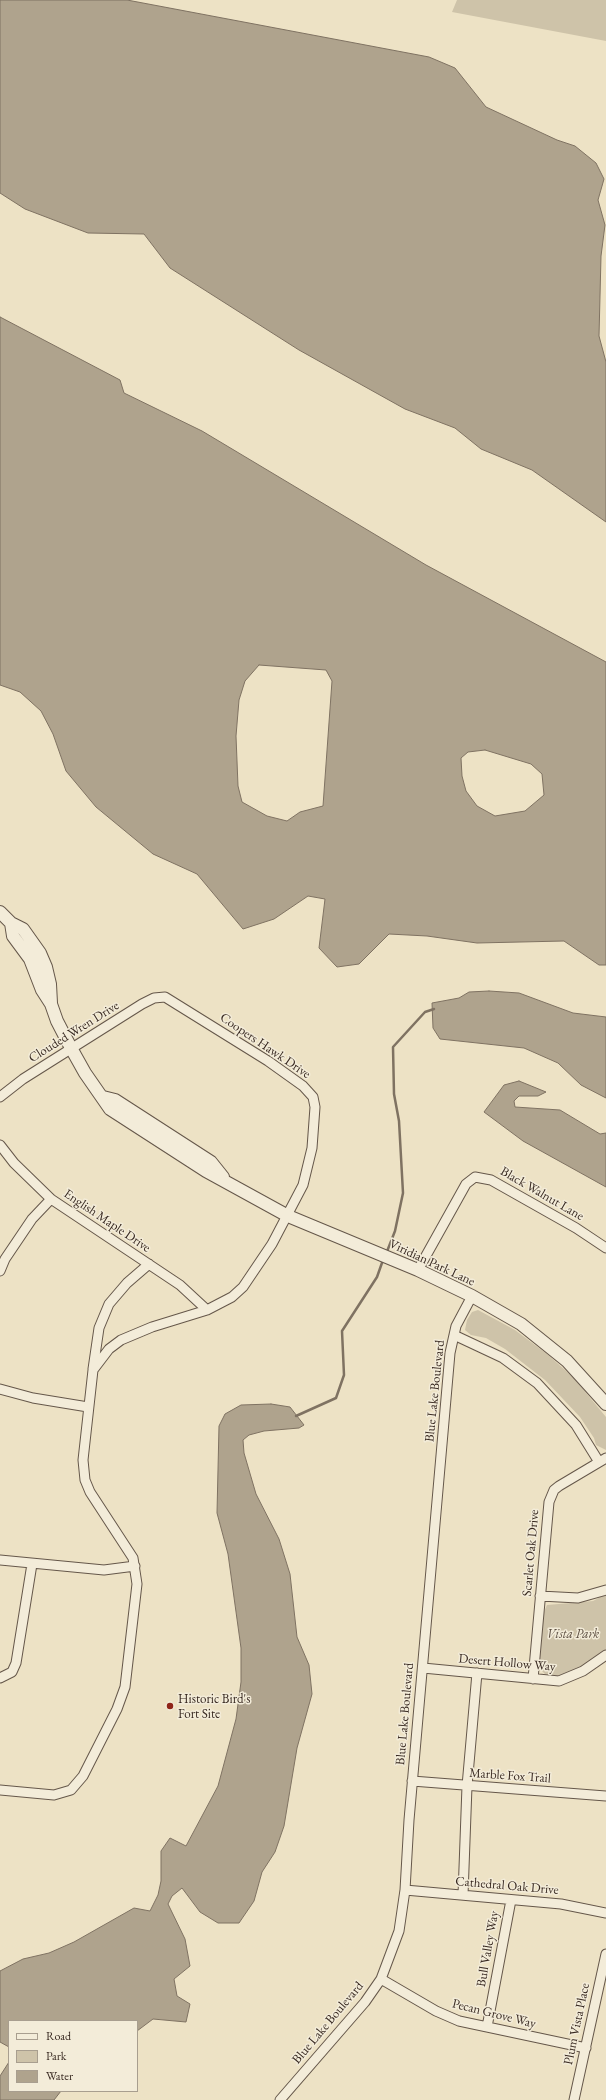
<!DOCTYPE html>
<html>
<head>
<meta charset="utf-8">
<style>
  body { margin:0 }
  #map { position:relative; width:606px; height:2100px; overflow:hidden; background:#ede2c5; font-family:"EB Garamond",serif }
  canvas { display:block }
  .legend { position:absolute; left:8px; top:2020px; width:130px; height:72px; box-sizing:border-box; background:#f3ecd9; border:1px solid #a89e8f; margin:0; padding:5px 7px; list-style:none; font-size:12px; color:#382921 }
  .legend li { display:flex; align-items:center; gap:8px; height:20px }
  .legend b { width:20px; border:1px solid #a89e8f }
</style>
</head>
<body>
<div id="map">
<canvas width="606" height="2100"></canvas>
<ul class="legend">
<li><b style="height:5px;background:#f3ecd9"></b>Road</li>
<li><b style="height:11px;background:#cec3a9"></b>Park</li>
<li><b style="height:11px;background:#afa38d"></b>Water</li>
</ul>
</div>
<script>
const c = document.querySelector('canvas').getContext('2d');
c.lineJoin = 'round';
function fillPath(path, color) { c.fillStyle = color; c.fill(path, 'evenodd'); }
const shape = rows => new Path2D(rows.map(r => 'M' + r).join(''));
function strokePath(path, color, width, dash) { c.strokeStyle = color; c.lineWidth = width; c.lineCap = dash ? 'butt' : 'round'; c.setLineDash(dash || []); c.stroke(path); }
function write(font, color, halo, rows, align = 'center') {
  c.font = font + ' "EB Garamond",serif'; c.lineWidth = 3; c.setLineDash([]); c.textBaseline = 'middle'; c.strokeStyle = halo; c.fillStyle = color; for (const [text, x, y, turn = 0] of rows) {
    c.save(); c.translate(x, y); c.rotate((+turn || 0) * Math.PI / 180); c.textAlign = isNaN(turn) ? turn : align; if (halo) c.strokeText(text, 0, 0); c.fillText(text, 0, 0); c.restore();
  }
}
fillPath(shape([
  [457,0,606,0,606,41,452,12],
  [478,1310,515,1330,547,1354,573,1377,606,1417,606,1450,596,1445,594,1438,580,1417,545,1380,505,1349,486,1338,471,1335,465,1330,467,1320,472,1312],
  [606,1594,606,1651,579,1670,557,1676,545,1674,538,1667,541,1618,547,1605,593,1601]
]), '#cec3a9');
const water = shape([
  [0,0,127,0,429,57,455,68,486,107,557,140,575,146,596,163,604,179,598,200,605,225,601,256,599,336,606,362,606,522,532,470,481,449,455,428,405,409,299,350,170,268,144,234,88,233,25,209,0,193,0,0],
  [0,317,120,380,124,393,202,431,426,565,606,662,606,965,599,965,564,941,477,943,427,936,389,934,359,964,337,967,319,948,325,899,308,896,274,919,243,929,197,874,153,854,96,807,66,771,53,734,41,711,20,692,0,685,0,317],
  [259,665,326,670,332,681,323,806,300,812,287,821,267,816,242,802,238,786,236,736,239,700,245,681,259,665],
  [485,750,531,764,542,774,544,795,525,811,495,816,477,806,466,791,462,776,461,758,468,752,485,750],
  [489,991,519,993,573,1013,606,1017,606,1098,581,1085,558,1063,524,1048,440,1039,433,1028,432,1003,459,998,469,992,489,991],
  [519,1081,546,1092,538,1096,519,1096,514,1101,515,1107,560,1110,600,1134,606,1133,606,1187,523,1141,484,1112,504,1085,519,1081],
  [271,1404,290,1407,304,1425,299,1428,264,1431,249,1435,243,1440,244,1453,256,1494,279,1539,290,1574,297,1637,309,1665,312,1694,297,1748,284,1826,275,1852,262,1872,254,1901,239,1923,218,1923,200,1912,182,1888,172,1896,168,1904,185,1939,190,1966,174,1979,177,1996,190,2004,186,2022,153,2019,137,2031,137,2021,9,2021,9,2047,0,2042,0,1971,23,1959,49,1953,74,1942,134,1908,150,1911,158,1895,161,1881,161,1851,170,1838,186,1846,218,1786,236,1719,241,1682,241,1648,228,1554,217,1513,219,1426,225,1414,241,1405,271,1404],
  [9,2062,9,2091,61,2091,54,2100,0,2100,0,2076,9,2062]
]);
fillPath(water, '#afa38d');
strokePath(water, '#7f7262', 1);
strokePath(shape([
  [386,1254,395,1231,403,1193,399,1121,394,1094,393,1047,425,1012,434,1009],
  [296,1416,336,1398,344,1375,342,1331,377,1277,383,1260]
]), '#7f7262', 2.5);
const minor = shape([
  [0,1097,23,1079,142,1004,154,998,165,997,268,1061,303,1086,313,1097,315,1107,312,1148,303,1185,272,1244,243,1287,232,1297,207,1310,152,1327,121,1340,109,1349,93,1370,83,1460,85,1480,90,1492,133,1558,137,1584,125,1687,117,1709,83,1776,71,1790,54,1795,0,1790],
  [0,1145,14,1163,51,1199,180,1285,207,1310],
  [418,1270,466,1184,475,1177,491,1180,576,1228,606,1248],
  [0,1271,5,1259,32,1219,51,1199],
  [454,1335,503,1358,537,1383,576,1425,599,1462],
  [93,1369,99,1328,109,1304,127,1283,149,1264],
  [0,1389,33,1398,88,1407],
  [0,1560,104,1570,135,1566],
  [540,1596,578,1598,606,1590],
  [423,1668,559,1681,583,1671,606,1655],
  [0,1678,12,1672,16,1663,32,1564],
  [533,1679,549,1502,554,1490,559,1486,606,1458],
  [412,1781,606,1796],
  [405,1890,561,1904,606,1913],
  [463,1895,467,1786,477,1673],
  [381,1979,436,2011,459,2021,586,2048],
  [487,2027,511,1900],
  [280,2100,365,2002,381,1979,399,1931,405,1890,409,1820,450,1353,456,1326,472,1296],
  [574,2100,606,1954]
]);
const tertiary = shape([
  [0,912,11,923,23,929,40,953,46,967,50,984,51,1003],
  [11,923,13,936,30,959,42,990,51,1004,57,1021,71,1048,85,1073,110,1109,206,1171,288,1216,418,1270,472,1296,521,1324,567,1361,606,1404],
  [103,1097,115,1100,211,1162,223,1177]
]);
strokePath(minor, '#65574a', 11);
strokePath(tertiary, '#65574a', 14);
strokePath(minor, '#f3ecd9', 9);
strokePath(tertiary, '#f3ecd9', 12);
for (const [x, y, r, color] of [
  [170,1706,4,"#8f2418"]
]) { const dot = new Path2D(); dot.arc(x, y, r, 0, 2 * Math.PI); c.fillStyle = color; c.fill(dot); strokePath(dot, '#f3ecd9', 1.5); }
write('13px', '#382921', '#f3ecd9', [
  ["Clouded Wren Drive",74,1032,-32],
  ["Coopers Hawk Drive",265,1046,34],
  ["Black Walnut Lane",542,1194,30],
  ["English Maple Drive",107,1221,34],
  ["Viridian Park Lane",432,1263,25],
  ["Blue Lake Boulevard",435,1391,-84],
  ["Scarlet Oak Drive",531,1553,-85],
  ["Desert Hollow Way",507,1663,5],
  ["Blue Lake Boulevard",405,1714,-85],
  ["Marble Fox Trail",510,1776,4],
  ["Cathedral Oak Drive",507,1886,5],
  ["Bull Valley Way",488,1949,-80],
  ["Pecan Grove Way",494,2014,14],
  ["Blue Lake Boulevard",328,2023,-50],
  ["Plum Vista Place",577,2024,-78]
]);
write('italic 13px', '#5e5043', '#f3ecd9', [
  ["Vista Park",573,1634]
]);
write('13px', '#382921', '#f3ecd9', [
  ["Historic Bird's",178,1699],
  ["Fort Site",178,1714]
], 'left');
</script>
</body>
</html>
